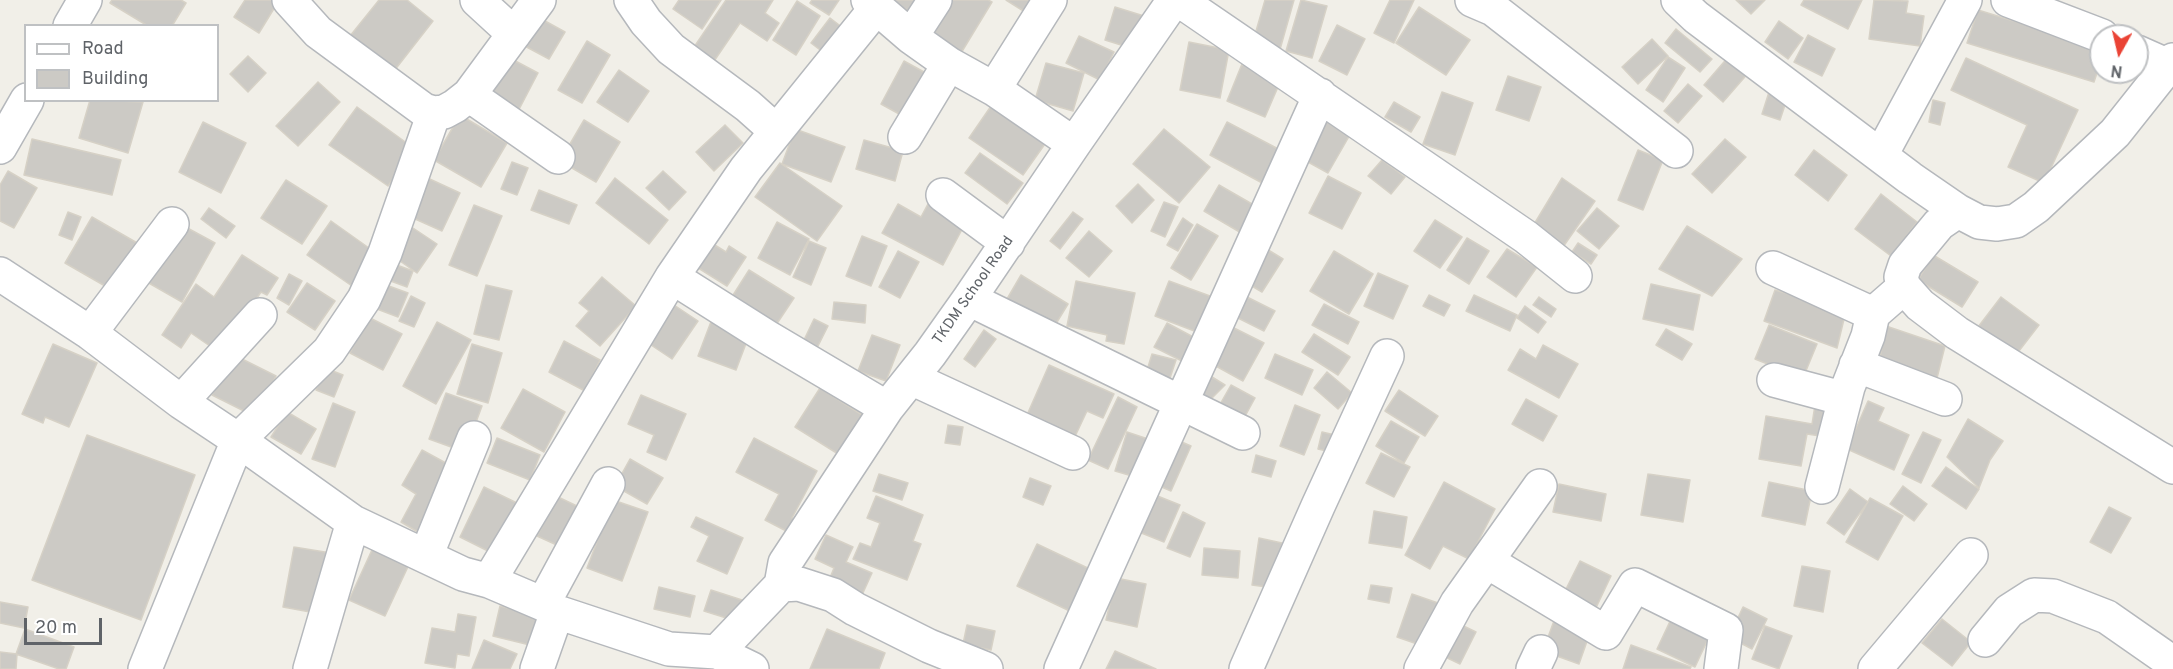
<!DOCTYPE html>
<html>
<head>
<meta charset="utf-8">
<style>
  body { margin:0 }
  #map { position:relative; width:2173px; height:669px; overflow:hidden; background:#f1efe8; font-family:Overpass,sans-serif }
  canvas { display:block }
  .legend { position:absolute; left:24px; top:24px; width:195px; height:78px; box-sizing:border-box; background:#fff; border:2px solid #bfc1c3; margin:0; padding:8px 10px; list-style:none; font-size:18px; color:#5f6368 }
  .legend li { display:flex; align-items:center; gap:12px; height:30px }
  .legend b { width:30px; border:2px solid #bfc1c3 }
  .north { position:absolute; left:2089px; top:24px; width:60px; height:60px; box-sizing:border-box; background:#fff; border:2px solid #bfc1c3; border-radius:50%; rotate:188deg; font-size:16px; font-weight:700; line-height:24px; text-align:center; color:#5f6368 }
  .north::after { content:''; display:block; margin:auto; width:21px; height:27px; background:#ea4335; clip-path:polygon(50% 0,100% 100%,50% 72%,0 100%) }
  .scale { position:absolute; left:24px; top:618px; width:78px; height:27px; box-sizing:border-box; border:3px solid #5f6368; border-top:0; padding-left:8px; font-size:18px; line-height:21px; white-space:nowrap; color:#5f6368; -webkit-text-stroke:4px #fff; paint-order:stroke }
</style>
</head>
<body>
<div id="map">
<canvas width="2173" height="669"></canvas>
<ul class="legend">
<li><b style="height:8px;background:#fff"></b>Road</li>
<li><b style="height:16px;background:#cccac5"></b>Building</li>
</ul>
<div class="north">N</div>
<div class="scale">20 m</div>
</div>
<script>
const c = document.querySelector('canvas').getContext('2d');
c.lineJoin = 'round';
function fillPath(path, color) { c.fillStyle = color; c.fill(path, 'evenodd'); }
const shape = rows => new Path2D(rows.map(r => 'M' + r).join(''));
function strokePath(path, color, width, dash) { c.strokeStyle = color; c.lineWidth = width; c.lineCap = dash ? 'butt' : 'round'; c.setLineDash(dash || []); c.stroke(path); }
function write(font, color, halo, rows, align = 'center') {
  c.font = font + ' Overpass,sans-serif'; c.lineWidth = 5; c.setLineDash([]); c.textBaseline = 'middle'; c.strokeStyle = halo; c.fillStyle = color; for (const [text, x, y, turn = 0] of rows) {
    c.save(); c.translate(x, y); c.rotate((+turn || 0) * Math.PI / 180); c.textAlign = isNaN(turn) ? turn : align; if (halo) c.strokeText(text, 0, 0); c.fillText(text, 0, 0); c.restore();
  }
}
const building = shape([
  [112,0,181,0,186,3,172,26,148,26,110,3,112,0],
  [245,0,274,0,278,2,259,33,234,17,245,0],
  [379,0,407,0,433,21,394,71,350,36,379,0],
  [679,0,721,0,702,29,673,9,679,0],
  [726,0,773,0,765,13,779,23,767,41,740,23,710,67,690,53,726,0],
  [812,0,839,0,829,15,810,3,812,0],
  [889,0,925,0,916,15,889,0],
  [944,0,988,0,992,2,958,58,922,37,944,0],
  [1006,0,1043,0,1033,17,1006,0],
  [1265,0,1294,0,1279,53,1252,45,1265,0],
  [1301,0,1327,6,1312,58,1286,51,1301,0],
  [1390,0,1414,0,1394,43,1374,33,1390,0],
  [1736,0,1765,0,1751,14,1736,0],
  [1804,0,1862,0,1848,29,1801,5,1804,0],
  [1874,0,1908,1,1906,13,1924,16,1920,46,1869,39,1874,0],
  [797,1,820,16,796,55,773,40,797,1],
  [1115,7,1144,16,1134,49,1105,40,1115,7],
  [1419,7,1470,40,1446,75,1396,43,1419,7],
  [1978,10,2101,48,2101,61,2094,82,1967,43,1978,10],
  [536,16,565,32,549,59,521,44,536,16],
  [830,18,847,31,828,56,811,43,830,18],
  [1779,21,1803,38,1788,59,1765,42,1779,21],
  [1337,25,1365,39,1347,75,1319,61,1337,25],
  [1676,29,1712,59,1700,72,1665,43,1676,29],
  [1808,35,1835,49,1822,76,1794,62,1808,35],
  [1079,36,1114,52,1100,80,1066,63,1079,36],
  [1652,39,1668,56,1638,84,1622,67,1652,39],
  [587,41,610,55,582,103,558,90,587,41],
  [1189,42,1229,50,1220,98,1180,90,1189,42],
  [1730,55,1750,71,1723,102,1704,85,1730,55],
  [248,56,266,73,248,92,230,74,248,56],
  [506,56,538,73,514,119,481,101,506,56],
  [1668,57,1685,68,1663,102,1646,90,1668,57],
  [1966,58,2078,110,2044,183,2008,167,2027,125,1951,90,1966,58],
  [904,61,924,72,901,115,881,104,904,61],
  [1046,63,1084,73,1073,111,1035,100,1046,63],
  [1242,64,1281,80,1265,117,1227,101,1242,64],
  [619,70,649,91,628,122,597,102,619,70],
  [1508,76,1541,87,1529,121,1496,110,1508,76],
  [318,82,340,102,298,146,276,126,318,82],
  [1688,84,1702,96,1678,123,1664,111,1688,84],
  [1770,89,1788,96,1780,120,1762,114,1770,89],
  [1442,92,1473,103,1455,155,1423,144,1442,92],
  [998,96,1052,134,1023,175,969,138,998,96],
  [90,100,143,102,128,153,79,138,90,100],
  [1933,100,1945,103,1940,125,1929,122,1933,100],
  [1394,102,1420,117,1411,132,1385,117,1394,102],
  [357,107,415,149,388,186,329,145,357,107],
  [460,115,507,143,481,187,434,160,460,115],
  [1322,117,1351,133,1328,173,1299,157,1322,117],
  [584,120,620,142,596,182,560,161,584,120],
  [203,122,246,143,221,193,179,172,203,122],
  [1227,122,1284,152,1266,185,1210,155,1227,122],
  [725,125,743,143,714,171,696,152,725,125],
  [795,129,845,147,831,182,782,164,795,129],
  [1164,129,1210,167,1179,203,1133,164,1164,129],
  [32,139,121,160,112,195,24,175,32,139],
  [1725,139,1746,157,1712,193,1692,174,1725,139],
  [864,140,903,151,895,181,856,169,864,140],
  [1638,150,1663,160,1643,210,1618,200,1638,150],
  [1814,150,1847,175,1828,201,1795,175,1814,150],
  [980,153,1023,183,1007,204,965,173,980,153],
  [1382,160,1405,177,1391,194,1368,176,1382,160],
  [512,162,528,168,517,195,501,189,512,162],
  [780,163,842,206,817,241,755,197,780,163],
  [8,171,37,188,14,228,0,221,0,185,8,171],
  [663,171,686,192,669,210,646,188,663,171],
  [421,175,460,193,442,231,404,214,421,175],
  [1328,176,1361,193,1342,229,1309,213,1328,176],
  [615,178,668,220,649,244,596,203,615,178],
  [1562,178,1595,201,1563,247,1533,226,1562,178],
  [286,180,327,206,302,244,261,218,286,180],
  [1138,184,1154,200,1132,223,1116,206,1138,184],
  [1219,185,1259,208,1243,234,1204,211,1219,185],
  [539,190,577,205,569,224,531,210,539,190],
  [1881,194,1917,222,1891,256,1855,229,1881,194],
  [929,202,966,222,943,265,882,233,898,204,921,217,929,202],
  [1164,202,1178,207,1165,237,1151,231,1164,202],
  [474,205,502,216,477,276,449,265,474,205],
  [209,208,235,226,226,238,201,219,209,208],
  [1597,208,1619,226,1599,249,1577,231,1597,208],
  [68,212,81,217,72,240,59,235,68,212],
  [1073,212,1083,219,1060,249,1050,241,1073,212],
  [92,217,139,244,112,290,65,263,92,217],
  [1183,218,1193,225,1178,251,1167,245,1183,218],
  [1435,220,1462,237,1440,268,1414,251,1435,220],
  [331,221,376,253,352,286,307,255,331,221],
  [777,222,809,239,790,275,758,258,777,222],
  [180,224,215,243,182,302,147,282,180,224],
  [1197,224,1218,236,1191,280,1171,268,1197,224],
  [410,226,437,244,417,273,390,254,410,226],
  [1687,226,1742,259,1712,296,1659,269,1687,226],
  [1089,231,1112,251,1089,277,1066,258,1089,231],
  [862,236,887,246,871,286,846,276,862,236],
  [1467,238,1489,251,1469,284,1447,270,1467,238],
  [809,241,826,248,811,285,793,277,809,241],
  [710,242,726,252,729,246,746,257,727,286,695,266,710,242],
  [1578,243,1597,255,1591,264,1572,252,1578,243],
  [1265,248,1283,259,1262,292,1245,282,1265,248],
  [1507,249,1537,267,1516,297,1487,277,1507,249],
  [898,251,919,262,900,298,879,287,898,251],
  [1334,251,1373,274,1349,314,1310,291,1334,251],
  [242,255,278,278,267,295,261,292,220,353,191,333,181,348,162,335,196,284,214,297,242,255],
  [1933,255,1978,282,1962,307,1918,280,1933,255],
  [394,264,413,271,407,287,388,280,394,264],
  [749,270,794,298,772,331,728,303,749,270],
  [1378,273,1408,286,1393,319,1364,306,1378,273],
  [289,274,302,281,289,305,277,298,289,274],
  [1021,275,1068,304,1054,327,1007,299,1021,275],
  [602,277,636,306,600,346,576,326,589,311,579,303,602,277],
  [1076,281,1135,293,1124,344,1106,341,1107,335,1067,326,1076,281],
  [1169,281,1210,296,1197,332,1155,316,1169,281],
  [307,283,335,301,315,330,287,312,307,283],
  [1651,284,1700,295,1693,330,1643,319,1651,284],
  [386,285,408,293,398,317,377,309,386,285],
  [486,285,512,291,499,340,474,334,486,285],
  [1775,290,1846,311,1837,348,1764,321,1775,290],
  [1241,294,1275,311,1264,331,1230,314,1241,294],
  [1429,295,1450,305,1444,316,1423,306,1429,295],
  [1474,295,1517,315,1510,331,1466,311,1474,295],
  [411,296,425,303,414,327,399,321,411,296],
  [1539,297,1556,309,1551,317,1533,305,1539,297],
  [2001,297,2039,325,2012,360,1975,331,2001,297],
  [668,301,698,321,672,359,642,339,668,301],
  [834,302,866,305,865,323,832,319,834,302],
  [1324,304,1359,322,1348,344,1312,325,1324,304],
  [1525,306,1546,322,1538,333,1517,318,1525,306],
  [368,317,402,334,383,370,350,353,368,317],
  [712,319,750,333,736,370,698,356,712,319],
  [814,319,828,326,817,348,803,342,814,319],
  [437,322,471,340,436,404,403,386,437,322],
  [1167,323,1197,339,1184,362,1154,347,1167,323],
  [1769,325,1817,344,1803,378,1755,359,1769,325],
  [1886,326,1945,346,1936,382,1879,363,1886,326],
  [1234,328,1264,343,1243,381,1214,365,1234,328],
  [1666,329,1692,344,1682,360,1656,345,1666,329],
  [984,330,996,339,975,367,964,359,984,330],
  [1314,334,1350,357,1338,375,1302,352,1314,334],
  [872,335,900,345,886,381,858,371,872,335],
  [564,341,600,360,585,391,549,372,564,341],
  [53,344,97,363,69,427,45,417,43,423,22,414,53,344],
  [472,344,502,353,488,403,457,394,472,344],
  [1543,345,1578,364,1559,398,1508,370,1520,349,1536,359,1543,345],
  [232,354,276,376,256,417,212,395,232,354],
  [1152,354,1176,360,1167,387,1144,380,1152,354],
  [1275,354,1313,370,1302,395,1265,378,1275,354],
  [1049,365,1114,394,1103,418,1087,411,1071,445,1023,424,1049,365],
  [325,368,343,375,334,397,316,390,325,368],
  [1204,372,1225,385,1210,400,1193,389,1204,372],
  [1327,372,1352,393,1338,409,1314,388,1327,372],
  [1231,385,1255,398,1243,420,1219,406,1231,385],
  [820,388,867,418,843,457,795,427,820,388],
  [523,389,565,412,544,452,501,428,523,389],
  [1399,390,1438,416,1425,436,1385,411,1399,390],
  [446,393,482,406,465,452,429,439,446,393],
  [641,395,686,414,666,460,647,452,654,435,628,424,641,395],
  [1118,397,1137,407,1108,469,1088,460,1118,397],
  [1526,399,1557,416,1543,441,1512,424,1526,399],
  [1868,401,1884,408,1878,421,1909,435,1894,470,1847,449,1868,401],
  [333,403,355,412,335,467,312,459,333,403],
  [1295,405,1320,415,1304,455,1280,446,1295,405],
  [1815,405,1832,408,1827,437,1807,434,1801,466,1759,459,1766,416,1812,424,1815,405],
  [287,412,316,429,301,454,271,437,287,412],
  [1968,419,2003,441,1990,460,1979,488,1947,457,1968,419],
  [1391,421,1419,437,1404,463,1376,446,1391,421],
  [948,425,963,427,960,445,945,443,948,425],
  [1127,432,1151,440,1139,478,1115,471,1127,432],
  [1322,432,1335,435,1331,452,1318,449,1322,432],
  [1923,432,1941,440,1921,483,1902,474,1923,432],
  [87,435,195,475,141,620,32,580,87,435],
  [1170,437,1191,446,1171,491,1150,482,1170,437],
  [497,438,540,455,530,480,487,463,497,438],
  [754,438,817,471,792,518,803,524,796,536,765,520,779,494,736,472,754,438],
  [422,450,455,468,418,532,401,522,416,494,402,485,422,450],
  [1381,453,1410,467,1394,497,1366,483,1381,453],
  [1256,455,1276,461,1271,477,1252,472,1256,455],
  [630,459,663,478,647,504,615,486,630,459],
  [1946,467,1979,489,1966,509,1932,486,1946,467],
  [879,474,908,483,902,500,873,491,879,474],
  [1648,474,1690,480,1683,522,1641,515,1648,474],
  [1030,478,1051,486,1043,505,1023,497,1030,478],
  [1444,482,1495,509,1469,559,1443,546,1430,569,1405,555,1444,482],
  [1769,482,1812,491,1805,525,1762,516,1769,482],
  [1559,484,1606,494,1601,521,1553,512,1559,484],
  [1903,486,1927,504,1914,521,1890,504,1903,486],
  [484,487,519,504,494,554,460,537,484,487],
  [1850,489,1868,502,1844,535,1827,523,1850,489],
  [1145,491,1180,505,1164,542,1129,528,1145,491],
  [876,496,923,515,913,541,921,544,907,580,853,559,860,543,871,547,880,523,867,518,876,496],
  [558,497,579,507,559,546,537,536,558,497],
  [1870,498,1903,516,1878,560,1846,542,1870,498],
  [613,500,648,512,622,581,587,568,613,500],
  [2109,507,2131,518,2111,553,2090,542,2109,507],
  [1374,511,1407,517,1402,548,1369,543,1374,511],
  [1183,512,1205,523,1190,557,1167,548,1183,512],
  [696,517,743,538,727,574,697,561,709,536,691,527,696,517],
  [826,535,853,547,846,562,872,573,862,595,829,580,834,568,815,559,826,535],
  [1259,538,1282,543,1274,588,1252,585,1259,538],
  [377,539,413,556,385,616,349,600,377,539],
  [1037,544,1094,571,1074,613,1017,586,1037,544],
  [294,547,331,553,321,614,283,607,294,547],
  [1204,548,1240,551,1238,578,1202,575,1204,548],
  [1580,561,1611,576,1594,612,1562,597,1580,561],
  [1802,566,1830,571,1823,612,1794,606,1802,566],
  [1116,578,1146,584,1137,627,1106,620,1116,578],
  [1371,585,1392,588,1389,603,1368,599,1371,585],
  [659,587,695,596,690,617,654,609,659,587],
  [711,590,742,600,736,621,704,611,711,590],
  [1412,594,1438,603,1423,646,1397,637,1412,594],
  [0,602,28,607,24,628,0,623,0,602],
  [500,606,541,616,534,646,493,636,500,606],
  [1743,607,1767,619,1752,649,1729,637,1743,607],
  [458,614,476,617,469,656,457,654,455,668,425,663,432,628,455,632,458,614],
  [1672,617,1710,635,1695,667,1657,649,1672,617],
  [1555,618,1591,630,1579,664,1543,651,1555,618],
  [1942,619,1971,642,1952,666,1922,643,1942,619],
  [1451,620,1476,632,1460,664,1435,652,1451,620],
  [967,625,995,631,991,650,963,644,967,625],
  [1765,626,1792,636,1779,669,1752,659,1765,626],
  [25,629,74,647,66,669,59,669,16,654,25,629],
  [827,629,885,653,879,669,810,669,827,629],
  [484,640,517,654,510,669,472,669,484,640],
  [1631,645,1691,667,1690,669,1623,669,1631,645],
  [1115,651,1156,669,1106,669,1115,651],
  [0,652,17,654,16,669,0,669,0,652]
]);
fillPath(building, '#cccac5');
strokePath(building, '#d6d1c6', 1.5);
const minor = shape([
  [289,0,318,32,424,110,434,113,444,112,455,106,469,95,539,0],
  [477,0,514,34],
  [631,0,646,22,671,49,748,106,776,131],
  [868,0,911,37,949,64,994,89,1074,144],
  [1179,0,1526,237,1575,276],
  [1472,0,1493,9,1676,151],
  [1678,0,1696,17,1910,178,1958,211,1979,222,1997,224,2016,221,2036,207,2115,133,2173,60],
  [2008,0,2102,36],
  [70,26,85,0],
  [911,37,935,0],
  [2137,52,2173,68],
  [994,89,1050,0],
  [469,95,558,157],
  [905,137,949,64],
  [0,147,27,100],
  [1881,155,1965,0],
  [943,195,1008,243],
  [1958,211,1939,224,1905,265,1901,277,1904,287,1920,305,1957,333,2173,467],
  [1773,268,1873,314],
  [0,274,90,333,181,402,238,440,353,522,463,574,489,581,543,604,557,612,669,649,717,652,781,585,799,584,833,595,855,609,929,646,986,669],
  [672,277,767,337,887,408],
  [969,299,1243,433],
  [90,333,172,224],
  [1856,365,1945,399],
  [911,378,1073,453],
  [1774,380,1845,399],
  [181,402,260,315],
  [1822,487,1848,387,1868,336,1873,314,1904,287],
  [426,556,474,438],
  [1488,562,1606,633,1635,585,1726,630,1721,669],
  [489,581,672,277,746,169,877,7],
  [781,585,785,563,887,408,930,354,969,299,1074,144,1174,0],
  [543,604,608,484],
  [1985,640,2009,611,2034,595,2053,596,2107,617,2173,663],
  [717,652,752,669],
  [145,669,238,440,329,351,364,299,385,253,434,113],
  [310,669,353,522],
  [537,669,557,612],
  [1061,669,1320,95],
  [1246,669,1318,506,1387,356],
  [1421,669,1457,603,1540,486],
  [1533,669,1541,652],
  [1875,669,1971,555]
]);
strokePath(minor, '#b5b8bc', 36);
strokePath(minor, '#fff', 33);
write('15px', '#5f6368', '#fff', [
  ["TKDM School Road",974,291,-55]
]);
</script>
</body>
</html>
